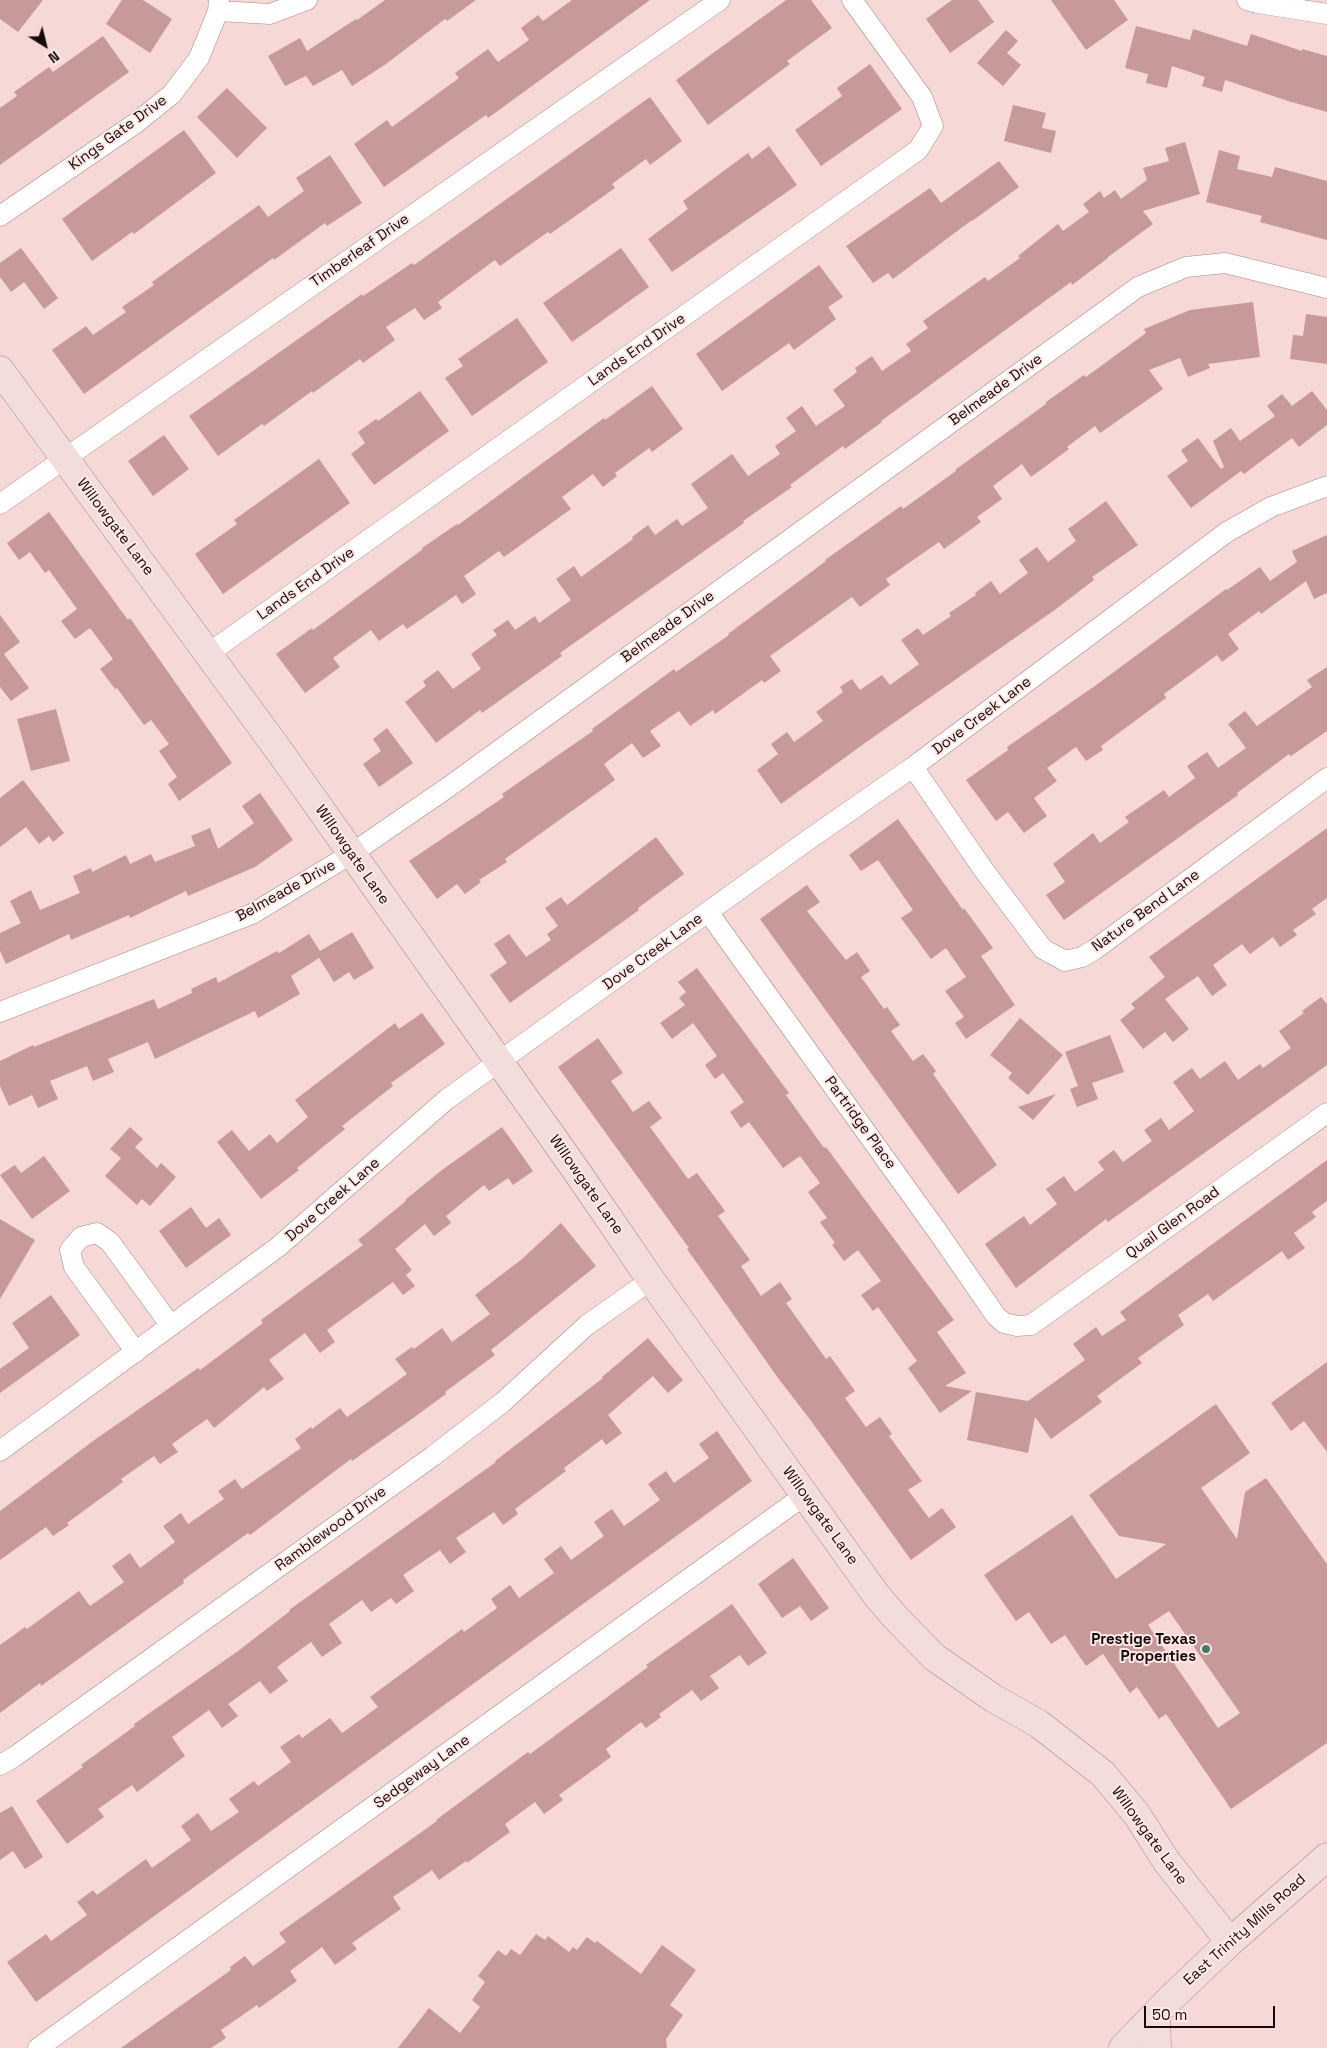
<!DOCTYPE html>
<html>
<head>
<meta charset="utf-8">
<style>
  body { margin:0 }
  #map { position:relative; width:1327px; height:2048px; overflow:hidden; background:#f6d8d7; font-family:"Space Grotesk",sans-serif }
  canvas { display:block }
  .north { position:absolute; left:20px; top:20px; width:50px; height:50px; -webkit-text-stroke:4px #ffe7e6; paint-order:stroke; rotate:144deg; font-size:14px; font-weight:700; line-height:20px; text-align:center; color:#130a09 }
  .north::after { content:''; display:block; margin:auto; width:18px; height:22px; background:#130a09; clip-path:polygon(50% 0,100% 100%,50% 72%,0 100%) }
  .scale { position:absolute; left:1144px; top:2006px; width:131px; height:22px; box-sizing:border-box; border:2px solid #130a09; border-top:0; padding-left:6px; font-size:15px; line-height:18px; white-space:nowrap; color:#130a09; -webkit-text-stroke:4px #ffe7e6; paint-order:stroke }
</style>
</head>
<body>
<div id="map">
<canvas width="1327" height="2048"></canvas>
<div class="north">N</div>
<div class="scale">50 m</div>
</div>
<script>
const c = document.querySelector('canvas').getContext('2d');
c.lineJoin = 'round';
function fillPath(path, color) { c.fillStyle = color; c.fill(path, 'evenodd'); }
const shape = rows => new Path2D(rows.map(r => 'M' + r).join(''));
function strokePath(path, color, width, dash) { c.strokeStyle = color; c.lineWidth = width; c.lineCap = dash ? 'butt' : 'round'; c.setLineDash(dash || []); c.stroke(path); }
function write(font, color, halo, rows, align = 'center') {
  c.font = font + ' "Space Grotesk",sans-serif'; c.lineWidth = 4; c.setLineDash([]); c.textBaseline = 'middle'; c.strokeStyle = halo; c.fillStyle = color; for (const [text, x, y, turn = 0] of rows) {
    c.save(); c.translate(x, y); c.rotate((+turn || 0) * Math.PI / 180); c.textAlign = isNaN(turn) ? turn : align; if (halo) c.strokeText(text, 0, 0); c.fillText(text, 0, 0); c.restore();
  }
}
fillPath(shape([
  [0,0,43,0,18,32,0,19],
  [122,0,143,0,172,19,150,53,106,24],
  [385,0,476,0,447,21,445,19,386,64,352,86,342,70,313,86,306,76,285,86,268,56,300,38,307,51,356,19,357,20],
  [572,0,650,0,488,118,486,115,384,187,354,144,387,120,392,127,459,78,455,73,488,49,498,62,529,40,521,28,538,15,543,21],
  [786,0,811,0,832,28,787,61,790,64,708,125,676,80],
  [952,0,978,0,994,22,950,53,926,19],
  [1051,0,1114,0,1128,20,1086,50],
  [1136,26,1190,40,1193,29,1247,46,1251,34,1302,51,1302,49,1327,56,1327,112,1288,101,1225,80,1222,92,1202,86,1205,77,1172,66,1167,88,1146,83,1148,74,1125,68],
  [1006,30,1018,41,1007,53,1021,65,1003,86,977,63],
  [103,36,129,72,0,165,0,108,17,96,14,92,49,67,53,72],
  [870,64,902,109,821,166,795,130,842,96,837,88],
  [227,88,267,128,237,158,197,117],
  [650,97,682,141,650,165,646,159,612,184,615,188,550,234,548,232,500,266,495,260,438,302,442,308,424,320,415,308,386,327,395,340,363,363,360,359,313,393,312,391,264,426,262,424,218,456,189,416,362,294,363,296,412,263,414,265],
  [1013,105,1046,113,1042,128,1056,131,1051,153,1004,141],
  [184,130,216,173,134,234,132,232,92,261,62,219],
  [1185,142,1200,194,1143,211,1153,224,1108,257,1108,258,1072,285,1071,282,881,421,882,422,845,449,843,446,790,485,792,487,743,521,744,523,560,653,562,656,482,713,480,710,436,743,405,702,426,686,423,681,438,670,453,689,481,669,471,654,497,635,493,630,508,620,515,630,535,616,539,623,571,600,556,579,574,566,581,577,633,539,632,537,648,525,655,535,677,519,682,526,708,508,691,484,732,454,748,476,780,454,775,446,796,431,786,418,802,406,816,426,845,406,833,390,857,372,855,368,872,356,882,371,911,351,906,344,928,328,923,321,985,277,988,281,1020,258,1018,256,1058,224,1063,231,1089,212,1083,204,1100,191,1104,198,1115,190,1121,199,1147,180,1143,168,1169,161,1165,148],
  [769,146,797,185,672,272,648,239,688,209,683,201,748,153,752,159],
  [1219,150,1240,156,1237,169,1272,177,1275,167,1327,181,1327,240,1260,222,1262,216,1206,202],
  [330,155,362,203,327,226,325,223,274,260,273,258,84,394,52,350,86,326,93,335,126,312,122,307,154,285,152,282,259,205,268,217,304,191,296,178],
  [999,161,1019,187,972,221,972,220,893,279,888,273,873,283,846,246,930,188,941,203],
  [21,248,58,298,44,309,24,282,11,292,0,277,0,263],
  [621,248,649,287,572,342,543,303],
  [819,265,843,297,828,307,836,319,794,350,789,343,722,391,696,354],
  [1253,302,1260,357,1208,364,1210,368,1188,377,1180,358,1149,370,1163,389,1100,433,1095,426,1067,447,1069,449,1031,477,1022,464,993,486,1002,499,977,517,981,522,944,549,939,542,886,579,890,585,860,607,852,597,770,656,781,671,764,683,762,680,715,714,713,710,690,726,679,711,650,731,661,746,643,758,632,743,604,764,615,780,505,859,507,862,479,880,481,882,465,894,457,884,437,899,409,861,504,797,502,794,593,731,592,729,674,669,676,672,729,635,728,634,826,561,825,560,901,506,903,509,956,471,955,470,1046,404,1046,402,1084,375,1086,377,1146,333,1144,329,1190,310],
  [1306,314,1327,317,1327,364,1290,359,1293,335,1303,336],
  [517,318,548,362,472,416,445,378,463,366,458,359],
  [652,386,683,429,652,452,649,448,615,473,617,476,603,487,593,474,562,497,571,509,504,557,499,551,464,576,476,594,462,604,456,595,407,629,403,624,379,641,371,630,333,658,340,667,305,693,276,654,312,628,313,630,423,549,422,548,457,524,458,525,604,418,605,420],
  [420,391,449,431,374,485,351,454,365,443,358,432,376,419,378,421],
  [1312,391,1327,410,1327,425,1299,447,1292,438,1244,474,1241,471,1191,508,1167,476,1188,461,1181,450,1198,438,1221,469,1224,467,1213,441,1231,428,1240,441,1275,416,1267,406,1282,394,1292,406],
  [164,435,189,469,153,496,128,461],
  [319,459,350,503,223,594,195,554,237,524,234,520],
  [1106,501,1138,545,1092,577,1094,580,1056,609,865,743,781,804,757,770,778,754,771,744,787,732,794,742,823,721,816,712,843,692,840,687,852,679,860,690,882,675,890,685,919,664,901,640,918,628,923,635,951,616,949,613,976,595,975,593,991,581,1000,594,1028,573,1019,560,1037,547,1048,562,1076,541,1068,529],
  [49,512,128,620,130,618,232,763,179,801,168,784,177,777,159,751,169,744,151,720,144,725,117,688,115,689,100,669,113,659,90,628,75,639,61,621,77,609,49,570,45,573,30,552,19,560,7,543],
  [1327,535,1327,593,1314,599,1306,581,1261,614,1259,611,1228,634,1239,649,1222,662,1217,655,1164,694,1166,698,1101,746,1103,750,1086,761,1076,747,1047,768,1057,781,1034,798,1047,816,1024,833,1008,812,996,821,966,780,1008,750,1007,747,1099,683,1226,589,1227,590,1260,567,1270,581,1297,562,1292,551],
  [0,615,20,642,4,654,29,688,11,701,0,687],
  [1327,667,1327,731,1291,756,1289,754,1237,793,1238,795,1064,920,1046,895,1065,882,1053,864,1093,833,1100,843,1129,822,1125,817,1164,790,1169,797,1195,778,1187,766,1207,752,1218,768,1246,748,1228,724,1245,711,1257,726,1312,687,1307,680],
  [56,709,70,761,31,771,17,719],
  [387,728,413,763,379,787,363,764,381,751,373,739],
  [23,780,64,833,53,842,49,836,39,844,26,827,0,847,0,798],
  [260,793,293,840,255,867,188,896,186,891,130,918,129,915,71,940,69,934,6,964,0,951,0,933,21,923,10,901,31,890,40,910,80,893,73,876,91,868,92,872,126,855,130,864,151,854,155,862,195,846,191,836,210,828,218,849,254,823,242,806],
  [898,819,963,910,964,908,993,948,981,956,1015,1005,966,1039,955,1023,964,1017,945,991,966,977,946,948,931,959,901,918,913,910,878,860,861,871,849,855],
  [1327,828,1327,898,1312,909,1316,914,1293,930,1297,935,1280,947,1273,937,1250,954,1242,944,1213,965,1227,985,1212,996,1198,976,1165,999,1189,1029,1173,1042,1165,1032,1143,1049,1120,1020,1135,1008,1131,1004,1165,977,1149,957],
  [656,837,684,874,638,908,639,910,510,1003,490,975,507,963,494,944,509,934,526,957,551,940,547,934,558,926,545,908,561,897,567,905],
  [807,885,820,902,807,911,846,960,857,952,870,971,861,977,884,1009,887,1007,900,1025,891,1031,913,1061,923,1054,936,1071,933,1074,997,1165,958,1194,760,919],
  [352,932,374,968,354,980,349,972,334,982,319,958,291,976,300,994,258,1018,255,1011,155,1059,148,1042,108,1059,114,1072,93,1081,87,1066,50,1081,58,1099,38,1108,32,1095,9,1106,0,1086,0,1061,33,1045,34,1047,154,999,158,1009,192,993,191,989,216,977,218,983,277,951,279,953,309,934,320,951],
  [697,968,789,1093,786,1095,824,1148,826,1147,954,1320,937,1332,966,1373,945,1386,972,1391,940,1413,908,1368,917,1361,878,1307,873,1311,861,1295,881,1281,858,1250,844,1261,832,1245,835,1243,820,1222,827,1218,808,1192,820,1183,800,1156,783,1168,749,1122,741,1128,730,1112,744,1102,723,1073,715,1079,705,1065,717,1056,693,1023,672,1039,660,1023,685,1005,679,998,686,992,678,982],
  [1321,997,1327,1004,1327,1065,1108,1222,1106,1219,1016,1288,985,1244,1024,1216,1030,1225,1057,1204,1046,1189,1064,1176,1075,1192,1104,1170,1098,1162,1114,1150,1123,1162,1152,1141,1144,1130,1161,1118,1169,1130,1194,1111,1173,1082,1192,1068,1200,1079,1225,1061,1238,1080,1260,1064,1263,1068,1291,1048,1279,1031,1304,1013,1302,1011],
  [422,1013,445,1044,391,1083,393,1086,342,1126,345,1129,297,1168,299,1170,261,1199,217,1142,232,1130,249,1151,270,1134,277,1143,308,1117,295,1100,395,1023,399,1029],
  [1020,1018,1063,1055,1028,1095,1008,1078,1012,1073,990,1055],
  [1110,1035,1124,1072,1092,1083,1098,1099,1077,1107,1070,1089,1078,1086,1065,1052],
  [598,1038,623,1073,611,1081,633,1112,649,1101,662,1118,650,1127,688,1179,697,1173,725,1211,718,1216,750,1260,741,1266,761,1296,780,1282,792,1299,786,1303,826,1359,830,1356,855,1391,845,1398,866,1427,880,1417,892,1434,889,1436,922,1481,908,1490,929,1518,942,1508,956,1527,911,1560,812,1422,778,1378,687,1249,689,1248,558,1067],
  [1056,1094,1033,1120,1018,1107],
  [130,1127,143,1139,135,1147,157,1168,161,1163,176,1177,150,1206,142,1199,137,1205,105,1176,121,1158,110,1149],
  [502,1127,533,1171,513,1185,508,1178,489,1191,484,1185,446,1216,451,1223,434,1236,425,1224,395,1249,412,1270,406,1275,415,1286,403,1295,393,1282,327,1330,335,1342,320,1353,305,1333,269,1360,284,1379,267,1391,264,1387,214,1428,207,1419,172,1444,178,1452,160,1464,154,1456,121,1479,123,1482,67,1523,69,1525,53,1536,46,1527,0,1560,0,1511,93,1441,198,1368,200,1370,263,1323,261,1320,363,1245,358,1240,406,1201,405,1200,442,1170],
  [44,1156,70,1191,32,1219,0,1175,15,1165,21,1173],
  [1327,1160,1327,1201,1312,1212,1316,1217,1294,1233,1305,1248,1288,1260,1282,1251,1213,1301,1208,1294,1178,1315,1184,1325,1138,1358,1142,1363,1097,1396,1102,1402,1051,1439,1035,1417,1028,1453,967,1440,976,1392,1028,1401,1085,1360,1073,1344,1096,1327,1102,1336,1126,1320,1120,1312],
  [191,1207,206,1228,219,1218,231,1235,186,1268,159,1231],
  [0,1219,35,1240,0,1299],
  [561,1223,596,1266,491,1350,495,1355,445,1392,446,1394,409,1421,352,1461,351,1459,250,1535,248,1533,183,1580,184,1583,41,1686,40,1683,0,1713,0,1645,25,1627,27,1629,79,1591,90,1606,124,1582,112,1566,130,1553,140,1568,175,1542,163,1526,181,1513,188,1524,224,1499,218,1491,235,1479,242,1489,301,1448,295,1439,311,1427,312,1429,340,1408,347,1417,368,1402,407,1374,395,1359,412,1347,414,1349,442,1328,452,1342,490,1314,475,1295,522,1259],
  [51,1295,80,1335,0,1393,0,1369,29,1348,12,1323],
  [648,1338,683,1380,668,1393,653,1376,608,1415,622,1433,606,1445,602,1439,564,1468,566,1471,515,1509,518,1514,503,1525,494,1512,456,1538,466,1552,450,1564,440,1550,403,1575,414,1591,396,1604,391,1598,371,1612,362,1600,329,1624,342,1643,322,1657,311,1642,277,1667,288,1681,270,1694,260,1681,228,1704,238,1716,222,1728,209,1710,172,1737,185,1756,137,1792,132,1785,98,1809,104,1817,67,1844,36,1801,83,1767,81,1765,135,1726,134,1724,238,1651,290,1611,289,1610,496,1462,495,1461,603,1378,602,1377],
  [1327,1362,1327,1452,1304,1421,1291,1431,1271,1403],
  [1216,1404,1250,1453,1201,1488,1237,1539,1245,1492,1266,1478,1327,1564,1327,1743,1231,1809,1166,1714,1159,1719,1137,1687,1130,1693,1103,1654,1086,1666,1065,1635,1051,1644,1029,1612,1016,1621,984,1575,1072,1515,1116,1579,1166,1544,1119,1536,1089,1495],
  [1169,1611,1240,1713,1218,1728,1148,1625],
  [717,1431,752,1481,36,2002,7,1962,46,1934,51,1941,87,1915,77,1902,93,1890,97,1895,146,1859,152,1868,191,1840,181,1826,198,1813,211,1831,239,1812,229,1799,254,1781,258,1786,291,1762,280,1747,299,1734,302,1738,330,1718,342,1733,378,1707,370,1697,462,1629,464,1632,497,1608,491,1599,510,1585,519,1598,554,1573,544,1559,561,1546,571,1560,604,1536,594,1522,612,1509,624,1526,660,1500,648,1484,666,1471,674,1483,709,1458,699,1444],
  [793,1558,829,1608,811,1621,800,1606,782,1618,758,1584],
  [732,1604,767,1653,748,1666,740,1655,710,1676,719,1688,701,1701,692,1690,659,1714,661,1717,646,1728,641,1722,606,1749,611,1757,559,1795,563,1800,544,1814,535,1802,505,1824,510,1832,467,1863,466,1861,439,1880,432,1870,393,1897,401,1909,352,1943,357,1949,335,1965,322,1947,290,1971,297,1981,259,2008,257,2005,221,2030,226,2038,211,2048,121,2048,231,1970,230,1967,245,1956,253,1966,286,1942,279,1933,437,1821,436,1820,528,1752,530,1754,648,1667,646,1665],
  [12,1806,43,1857,25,1869,13,1851,0,1860,0,1813],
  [536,1934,545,1940,548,1936,569,1952,573,1947,577,1950,587,1937,595,1943,597,1941,641,1974,662,1945,696,1970,670,2005,683,2015,666,2039,667,2048,398,2048,429,2008,460,2033,480,2007,472,2000,485,1982,478,1976,498,1950,506,1956,511,1949,520,1955]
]), '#c79998');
const street = shape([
  [1247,0,1258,3,1327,14],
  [218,11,270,14,307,0],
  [0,216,136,123,172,94,199,58,218,11,219,0],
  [0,504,720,0],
  [209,653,918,150,933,126,922,97,852,0],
  [913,767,983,869,1043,949,1065,961,1082,957,1094,950,1327,778],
  [708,912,940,1235,996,1316,1004,1323,1017,1326,1031,1325,1327,1113],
  [0,1012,252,914,351,854,447,788,1138,287,1186,267,1225,263,1327,288],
  [136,1352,74,1267,70,1250,81,1237,97,1233,110,1242,171,1326],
  [0,1451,278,1247,447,1099,808,840,913,767,1227,532,1271,507,1327,486],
  [0,1765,14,1757,433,1456,503,1402,587,1325,651,1280],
  [38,2048,805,1495]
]);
const secondary = shape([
  [0,370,280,752,573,1166,651,1280,877,1596,896,1618,934,1657,993,1698,1039,1724,1103,1774,1137,1815,1167,1862,1230,1942],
  [1156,2014,1157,2048],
  [1123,2048,1170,1999,1230,1942,1327,1857]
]);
strokePath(street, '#a38888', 21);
strokePath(secondary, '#a38888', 29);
strokePath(street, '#fff', 20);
strokePath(secondary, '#f2dcdc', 28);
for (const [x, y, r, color] of [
  [1206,1649,5,"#3f7d69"]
]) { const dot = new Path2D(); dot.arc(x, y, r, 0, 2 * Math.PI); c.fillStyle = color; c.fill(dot); strokePath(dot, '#ffe7e6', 2); }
write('15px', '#130a09', '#ffe7e6', [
  ["Kings Gate Drive",118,133,-36],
  ["Timberleaf Drive",360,251,-35],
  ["Lands End Drive",637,350,-35],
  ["Belmeade Drive",996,390,-36],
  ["Willowgate Lane",115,527,53],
  ["Lands End Drive",306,584,-35],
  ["Belmeade Drive",668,627,-36],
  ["Dove Creek Lane",982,716,-37],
  ["Willowgate Lane",352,855,55],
  ["Belmeade Drive",286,891,-29],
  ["Nature Bend Lane",1146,911,-36],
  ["Dove Creek Lane",653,952,-36],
  ["Partridge Place",860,1123,54],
  ["Willowgate Lane",586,1185,55],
  ["Dove Creek Lane",333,1200,-41],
  ["Quail Glen Road",1173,1223,-36],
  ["Willowgate Lane",820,1516,54],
  ["Ramblewood Drive",331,1529,-36],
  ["Sedgeway Lane",422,1772,-36],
  ["Willowgate Lane",1149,1836,54],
  ["East Trinity Mills Road",1245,1930,-42]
]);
write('bold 15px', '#130a09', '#ffe7e6', [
  ["Prestige Texas",1196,1640],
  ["Properties",1196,1657]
], 'right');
</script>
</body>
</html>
